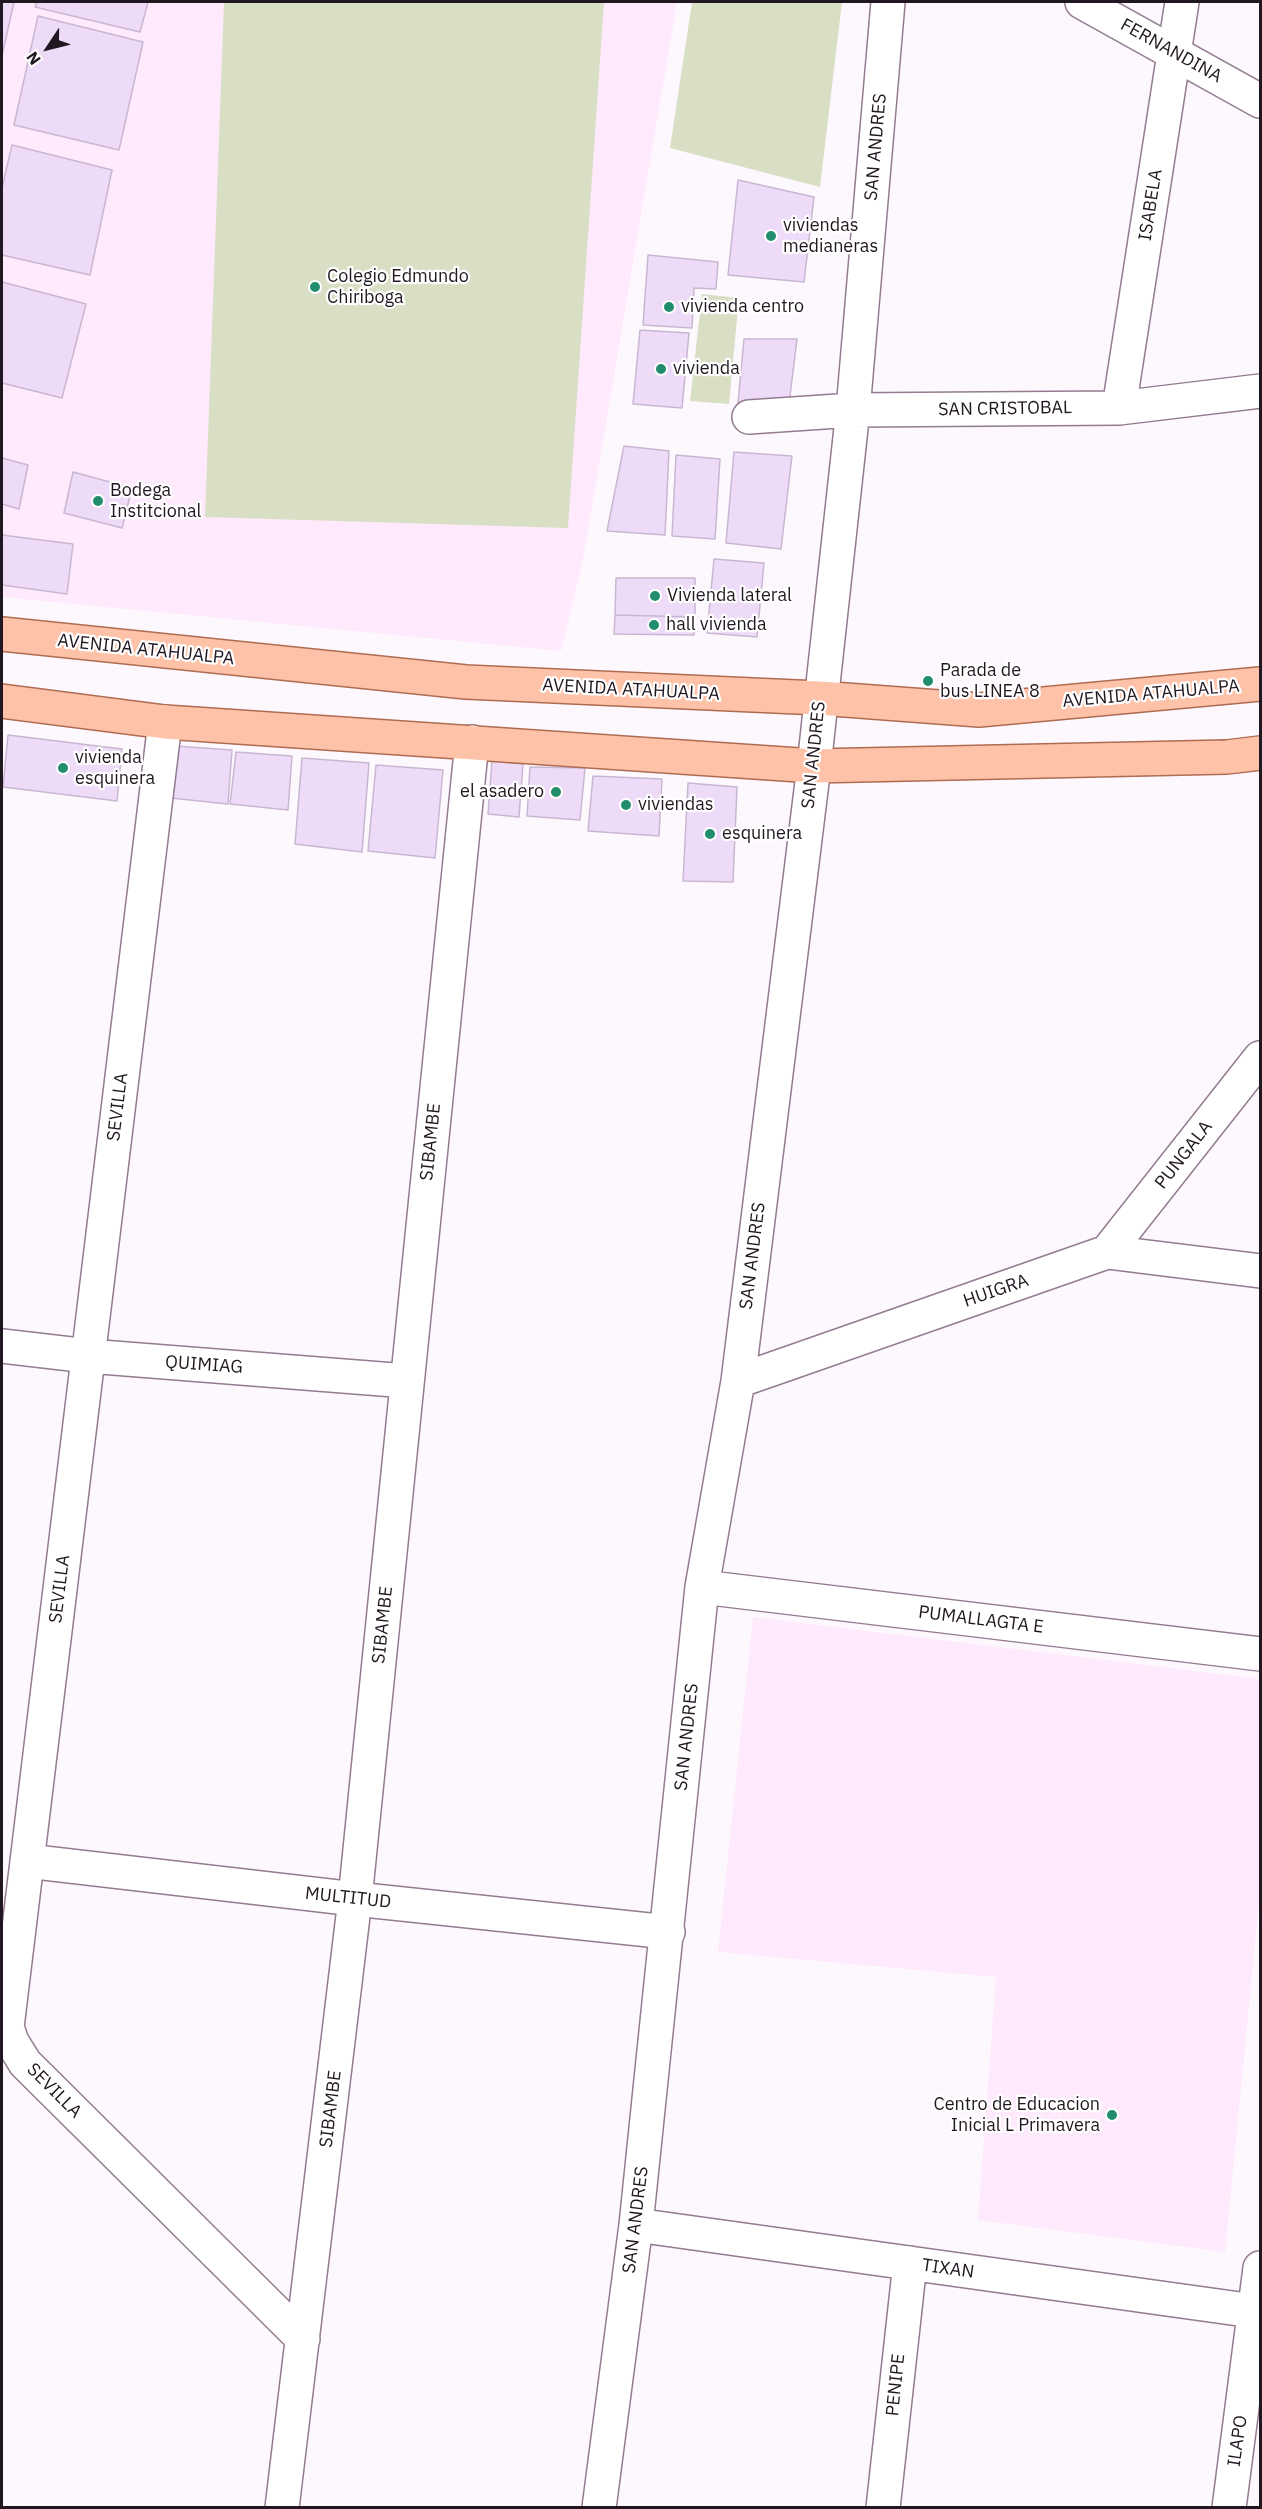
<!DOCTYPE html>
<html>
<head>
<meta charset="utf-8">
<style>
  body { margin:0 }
  #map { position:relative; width:1262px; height:2509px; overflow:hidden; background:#fdf8fd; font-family:"IBM Plex Sans",sans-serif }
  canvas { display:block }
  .frame { position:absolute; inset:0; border:3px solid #211720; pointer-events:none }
  .north { position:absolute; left:18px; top:18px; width:60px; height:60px; -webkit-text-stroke:4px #fff; paint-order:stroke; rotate:235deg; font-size:16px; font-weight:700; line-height:24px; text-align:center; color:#211720 }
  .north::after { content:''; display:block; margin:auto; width:21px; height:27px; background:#211720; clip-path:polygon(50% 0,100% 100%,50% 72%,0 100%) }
</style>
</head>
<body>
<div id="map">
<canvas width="1262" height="2509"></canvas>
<div class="frame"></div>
<div class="north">N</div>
</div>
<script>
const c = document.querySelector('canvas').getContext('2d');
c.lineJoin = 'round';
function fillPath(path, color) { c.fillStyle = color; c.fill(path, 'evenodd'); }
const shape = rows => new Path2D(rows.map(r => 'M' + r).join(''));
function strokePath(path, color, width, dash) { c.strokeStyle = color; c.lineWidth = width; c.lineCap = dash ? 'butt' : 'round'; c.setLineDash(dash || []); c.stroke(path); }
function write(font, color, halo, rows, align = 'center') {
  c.font = font + ' "IBM Plex Sans",sans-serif'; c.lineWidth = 4.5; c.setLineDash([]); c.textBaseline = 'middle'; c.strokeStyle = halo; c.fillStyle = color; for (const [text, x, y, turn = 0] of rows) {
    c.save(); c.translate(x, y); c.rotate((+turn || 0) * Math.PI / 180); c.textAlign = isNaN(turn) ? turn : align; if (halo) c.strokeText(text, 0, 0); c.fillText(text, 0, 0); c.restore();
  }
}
fillPath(shape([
  [2,2,677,2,582,565,561,651,2,597],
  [753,1617,1260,1679,1260,1893,1225,2252,978,2220,996,1977,718,1952]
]), '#feeafc');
fillPath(shape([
  [224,2,604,2,568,528,205,517],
  [692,2,842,2,820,187,670,148],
  [702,294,739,298,729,404,690,401]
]), '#d9dfc4');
const building = shape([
  [2,2,14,2,2,56,2,2],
  [37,2,148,2,140,32,35,7,37,2],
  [38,16,143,42,119,150,14,125,38,16],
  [12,145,112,170,90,275,2,255,2,188,12,145],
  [738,180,814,197,804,282,728,275,738,180],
  [648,255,718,262,716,289,694,288,692,328,643,325,648,255],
  [2,282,86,304,62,398,2,383,2,282],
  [640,330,689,333,682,408,633,404,640,330],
  [744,339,797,339,789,404,738,403,744,339],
  [624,446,669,451,665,535,607,531,624,446],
  [734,452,792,456,781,549,726,543,734,452],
  [676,455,720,459,715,539,672,536,676,455],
  [2,458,28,465,19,509,2,504,2,458],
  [73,472,132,488,122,528,64,513,73,472],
  [2,535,73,544,67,594,2,585,2,535],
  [714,559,764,563,757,637,707,633,714,559],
  [616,578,695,578,695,617,615,615,616,578],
  [615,615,695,617,694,635,614,634,615,615],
  [8,735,122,749,117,801,3,787,8,735],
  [175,746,232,750,228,804,170,798,175,746],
  [236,752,292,756,288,810,230,804,236,752],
  [302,758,369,763,362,852,295,844,302,758],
  [492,761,523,764,519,817,488,814,492,761],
  [376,765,443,770,435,858,368,851,376,765],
  [530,767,585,768,580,820,527,816,530,767],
  [593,776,662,779,659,836,588,831,593,776],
  [688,783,737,787,733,882,683,881,688,783]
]);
fillPath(building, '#eedbf7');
strokePath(building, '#c9b7d2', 1.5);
const minor = shape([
  [1082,2,1260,101],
  [1119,408,1182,2],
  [749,417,853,410,1119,408,1260,391],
  [165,722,7,2027,12,2042,25,2063,303,2339],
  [1107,1252,1260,1058],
  [2,1346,88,1356,407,1381],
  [738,1381,1107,1252,1260,1271],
  [702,1587,1260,1654],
  [27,1861,355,1899,668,1932],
  [636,2225,1260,2312],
  [282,2508,355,1899,472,742],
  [599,2508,636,2225,702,1587,738,1381,814,766,853,410,888,2],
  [883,2508,910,2263],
  [1229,2508,1260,2268]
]);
const major = shape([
  [2,634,466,682,819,698,979,710,1260,684],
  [2,701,165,722,814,766,1227,757,1260,753]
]);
strokePath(minor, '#937b91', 36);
strokePath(major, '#af6c53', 36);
strokePath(minor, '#fff', 33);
strokePath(major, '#fdc2a8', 33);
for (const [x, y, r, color] of [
  [771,236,6,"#228d6c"],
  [315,287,6,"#228d6c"],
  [669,307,6,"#228d6c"],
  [661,369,6,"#228d6c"],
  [98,501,6,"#228d6c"],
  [655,596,6,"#228d6c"],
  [654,625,6,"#228d6c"],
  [928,681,6,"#228d6c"],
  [63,768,6,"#228d6c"],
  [556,792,6,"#228d6c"],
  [626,805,6,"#228d6c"],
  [710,834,6,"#228d6c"],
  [1112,2115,6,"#228d6c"]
]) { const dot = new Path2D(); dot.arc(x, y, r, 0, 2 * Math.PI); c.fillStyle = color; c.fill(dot); strokePath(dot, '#fff', 2); }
write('18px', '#211720', '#fff', [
  ["FERNANDINA",1171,51,29],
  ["SAN ANDRES",876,147,-85],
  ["ISABELA",1151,205,-81],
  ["SAN CRISTOBAL",1005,409,-1],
  ["AVENIDA ATAHUALPA",146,650,6],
  ["AVENIDA ATAHUALPA",631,690,3],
  ["AVENIDA ATAHUALPA",1151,694,-5],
  ["SAN ANDRES",814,755,-84],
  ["SEVILLA",118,1107,-83],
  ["SIBAMBE",431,1142,-84],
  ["PUNGALA",1184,1155,-52],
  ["SAN ANDRES",753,1256,-83],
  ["HUIGRA",996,1291,-19],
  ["QUIMIAG",204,1365,4],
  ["SEVILLA",60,1589,-83],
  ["PUMALLAGTA E",981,1620,7],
  ["SIBAMBE",383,1625,-84],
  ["SAN ANDRES",687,1737,-84],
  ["MULTITUD",348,1898,6],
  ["SEVILLA",54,2091,45],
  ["SIBAMBE",331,2109,-83],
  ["SAN ANDRES",636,2220,-83],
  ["TIXAN",948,2269,8],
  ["PENIPE",896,2385,-84],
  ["ILAPO",1238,2441,-82]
]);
write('18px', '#211720', '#fff', [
  ["viviendas",783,226],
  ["medianeras",783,247],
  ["Colegio Edmundo",327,277],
  ["Chiriboga",327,298],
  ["vivienda centro",681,307],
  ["vivienda",673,369],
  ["Bodega",110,491],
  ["Institcional",110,512],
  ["Vivienda lateral",667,596],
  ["hall vivienda",666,625],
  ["Parada de",940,671],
  ["bus LINEA 8",940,692],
  ["vivienda",75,758],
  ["esquinera",75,779],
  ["el asadero",544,792,"right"],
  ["viviendas",638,805],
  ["esquinera",722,834],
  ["Centro de Educacion",1100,2105,"right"],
  ["Inicial L Primavera",1100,2126,"right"]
], 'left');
</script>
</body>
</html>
